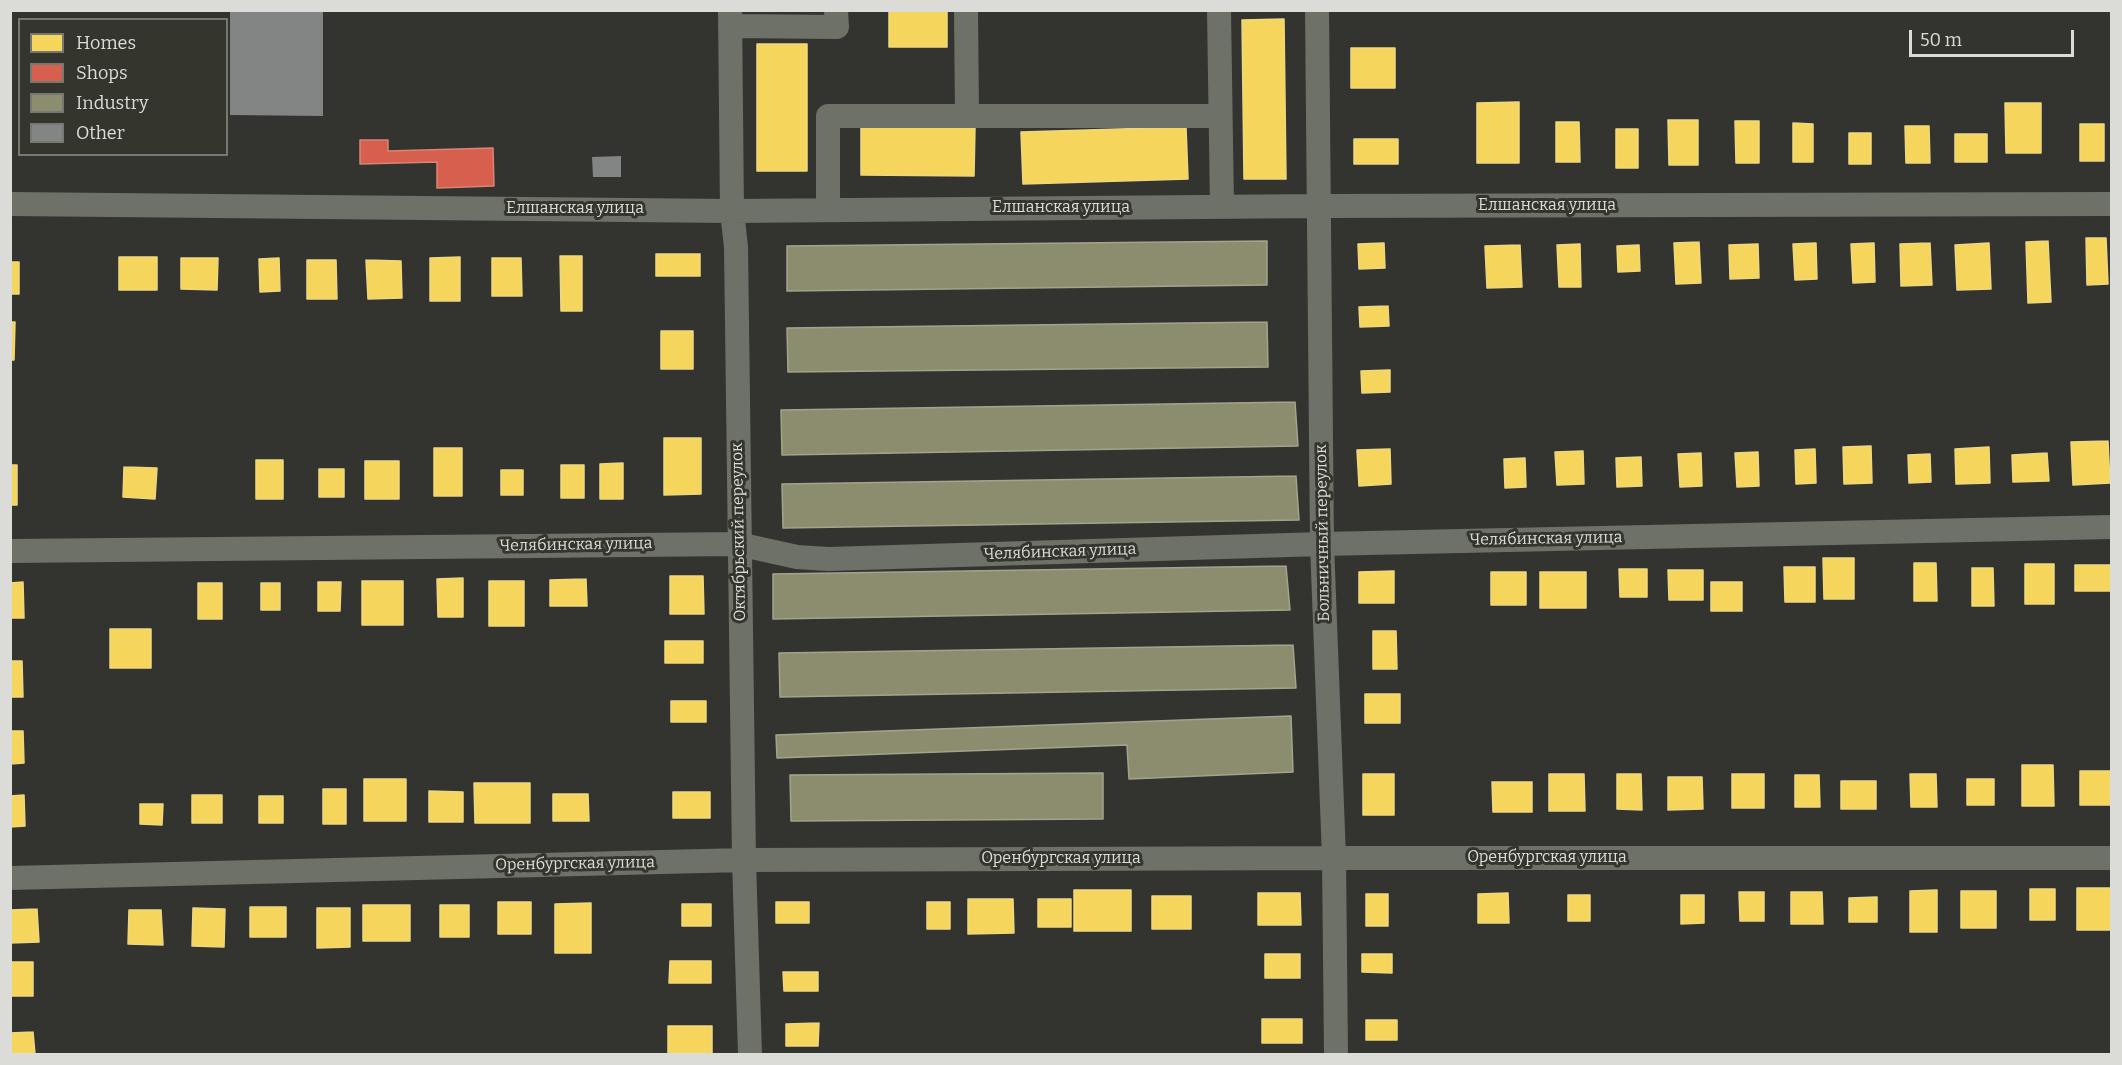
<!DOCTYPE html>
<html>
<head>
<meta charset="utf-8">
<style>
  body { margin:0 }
  #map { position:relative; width:2122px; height:1065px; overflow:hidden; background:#333430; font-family:Bitter,serif }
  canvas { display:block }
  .frame { position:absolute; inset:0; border:12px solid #dbdcd7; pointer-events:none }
  .legend { position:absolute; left:18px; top:18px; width:210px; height:138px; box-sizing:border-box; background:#34362e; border:2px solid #777872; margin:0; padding:8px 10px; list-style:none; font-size:18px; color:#dbdcd7 }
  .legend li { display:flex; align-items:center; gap:12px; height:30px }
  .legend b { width:30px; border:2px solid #777872 }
  .scale { position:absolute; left:1909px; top:30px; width:165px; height:27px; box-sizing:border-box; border:3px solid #dbdcd7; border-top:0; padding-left:8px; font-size:18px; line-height:21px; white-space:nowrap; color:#dbdcd7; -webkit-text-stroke:4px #34362e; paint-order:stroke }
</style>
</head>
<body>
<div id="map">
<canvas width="2122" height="1065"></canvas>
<div class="frame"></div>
<ul class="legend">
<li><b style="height:16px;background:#f6d55c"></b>Homes</li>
<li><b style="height:16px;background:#d6604d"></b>Shops</li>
<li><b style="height:16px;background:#8c8c6e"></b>Industry</li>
<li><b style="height:16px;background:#838584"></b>Other</li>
</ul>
<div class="scale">50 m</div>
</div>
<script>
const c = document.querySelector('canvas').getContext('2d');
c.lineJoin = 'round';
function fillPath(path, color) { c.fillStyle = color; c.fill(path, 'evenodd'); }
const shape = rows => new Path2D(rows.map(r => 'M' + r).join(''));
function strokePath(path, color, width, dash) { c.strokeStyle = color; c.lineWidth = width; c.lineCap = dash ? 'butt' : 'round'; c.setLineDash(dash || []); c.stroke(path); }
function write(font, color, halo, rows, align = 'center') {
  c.font = font + ' Bitter,serif'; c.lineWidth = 6; c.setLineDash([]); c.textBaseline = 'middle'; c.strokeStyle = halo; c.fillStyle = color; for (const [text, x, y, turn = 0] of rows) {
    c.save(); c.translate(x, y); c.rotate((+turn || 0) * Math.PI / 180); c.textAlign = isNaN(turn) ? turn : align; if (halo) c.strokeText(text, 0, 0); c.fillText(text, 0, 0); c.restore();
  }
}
const homes = shape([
  [889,10,947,10,947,47,889,47,889,10],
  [1284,19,1286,179,1244,179,1242,20,1284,19],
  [757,44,807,44,807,171,757,171,757,44],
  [1351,48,1395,48,1395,88,1351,88,1351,48],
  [1519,102,1519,163,1477,163,1477,103,1519,102],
  [2005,103,2041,103,2041,153,2006,153,2005,103],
  [1668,120,1698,120,1698,165,1669,165,1668,120],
  [1735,121,1759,121,1759,163,1736,163,1735,121],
  [1556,122,1579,122,1580,162,1556,162,1556,122],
  [1793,123,1813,124,1813,162,1793,162,1793,123],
  [2080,124,2104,124,2104,161,2080,161,2080,124],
  [861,126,975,127,974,176,861,175,861,126],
  [1905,126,1929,126,1930,163,1906,163,1905,126],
  [1186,127,1188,179,1023,184,1021,132,1186,127],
  [1616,129,1638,129,1638,168,1616,168,1616,129],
  [1849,133,1871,133,1871,164,1849,164,1849,133],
  [1955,134,1987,134,1987,162,1955,162,1955,134],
  [1354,139,1398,139,1398,164,1354,164,1354,139],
  [2086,238,2106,238,2108,284,2087,285,2086,238],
  [2048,241,2051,302,2028,303,2026,242,2048,241],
  [1699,242,1701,283,1676,284,1674,243,1699,242],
  [1384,243,1385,268,1359,269,1358,244,1384,243],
  [1816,243,1817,279,1795,280,1793,244,1816,243],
  [1874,243,1875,282,1853,283,1851,244,1874,243],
  [1930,243,1932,285,1901,286,1900,244,1930,243],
  [1989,243,1991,289,1957,290,1955,245,1989,243],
  [1580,244,1581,287,1559,287,1557,245,1580,244],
  [1758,244,1759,278,1730,279,1729,245,1758,244],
  [1520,245,1522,287,1487,288,1485,246,1520,245],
  [1639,245,1640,271,1618,272,1617,246,1639,245],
  [656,254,700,254,700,276,656,276,656,254],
  [560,256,582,256,582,311,561,311,560,256],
  [119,257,157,257,157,290,119,290,119,257],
  [460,257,460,301,430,301,430,258,460,257],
  [181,258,218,258,217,290,181,289,181,258],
  [279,258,280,291,260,292,259,259,279,258],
  [492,258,521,258,522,296,492,296,492,258],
  [307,260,336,260,337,299,307,299,307,260],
  [366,260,401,261,402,298,368,299,366,260],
  [10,262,19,262,19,294,10,294,10,262],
  [1388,306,1389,326,1360,327,1359,307,1388,306],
  [10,322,15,322,14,360,10,360,10,322],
  [661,331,693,331,693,369,661,369,661,331],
  [1390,370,1390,392,1362,393,1361,371,1390,370],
  [664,438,701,438,701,494,664,495,664,438],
  [2108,441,2110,483,2073,485,2071,442,2108,441],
  [1871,446,1872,483,1844,484,1843,447,1871,446],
  [1989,447,1990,483,1956,484,1955,449,1989,447],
  [434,448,462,448,462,496,434,496,434,448],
  [1390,449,1391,484,1359,486,1357,450,1390,449],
  [1815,449,1816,483,1796,484,1795,450,1815,449],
  [1583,451,1584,484,1557,485,1555,452,1583,451],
  [1758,452,1759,486,1737,487,1735,453,1758,452],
  [1701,453,1702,486,1680,487,1678,454,1701,453],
  [2047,453,2049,481,2013,482,2012,455,2047,453],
  [1930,454,1931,482,1909,483,1908,455,1930,454],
  [1641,457,1642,486,1617,487,1616,458,1641,457],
  [1525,458,1526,487,1505,488,1504,459,1525,458],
  [256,460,283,460,283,499,256,499,256,460],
  [365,461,399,461,399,499,365,499,365,461],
  [623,463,623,499,600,499,600,464,623,463],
  [10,465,17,465,17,505,10,505,10,465],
  [561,465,584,465,584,498,561,498,561,465],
  [124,467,157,468,155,499,123,497,124,467],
  [319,469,344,469,344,497,319,497,319,469],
  [501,470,523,470,523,495,501,495,501,470],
  [1823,558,1854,558,1854,599,1824,599,1823,558],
  [1914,563,1936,563,1937,601,1914,601,1914,563],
  [2025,564,2054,564,2054,604,2025,604,2025,564],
  [2075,565,2112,565,2112,591,2075,591,2075,565],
  [1784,567,1815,567,1815,602,1785,602,1784,567],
  [1972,568,1993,568,1994,606,1972,606,1972,568],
  [1619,569,1647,569,1647,597,1620,597,1619,569],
  [1668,570,1703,570,1703,600,1669,600,1668,570],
  [1394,571,1394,603,1359,603,1359,572,1394,571],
  [1491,572,1526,572,1526,605,1491,605,1491,572],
  [1540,572,1586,572,1586,608,1540,608,1540,572],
  [670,576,703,576,704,614,670,614,670,576],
  [463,578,463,617,438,617,437,579,463,578],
  [586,579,587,606,550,606,550,580,586,579],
  [362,581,403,581,403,625,362,625,362,581],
  [489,581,524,581,524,626,489,626,489,581],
  [23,582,24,618,10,618,10,583,23,582],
  [318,582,341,582,340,611,318,611,318,582],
  [1711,582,1742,582,1742,611,1711,611,1711,582],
  [198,583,222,583,222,619,198,619,198,583],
  [261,583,280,583,280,610,261,610,261,583],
  [110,629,151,629,151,668,110,668,110,629],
  [1373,631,1396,631,1397,669,1373,669,1373,631],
  [665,641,703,641,703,663,665,663,665,641],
  [10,661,22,661,23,697,10,697,10,661],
  [1365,694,1400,694,1400,723,1365,723,1365,694],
  [671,701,706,701,706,722,671,722,671,701],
  [10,731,23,731,24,763,10,764,10,731],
  [2022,765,2053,765,2054,806,2022,806,2022,765],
  [2080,771,2110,771,2110,805,2080,805,2080,771],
  [1363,774,1394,774,1394,815,1363,815,1363,774],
  [1549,774,1584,774,1585,811,1549,811,1549,774],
  [1617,774,1641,774,1642,810,1617,809,1617,774],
  [1732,774,1764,774,1764,808,1732,808,1732,774],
  [1910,774,1936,774,1937,807,1911,807,1910,774],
  [1795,775,1819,775,1820,807,1795,807,1795,775],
  [1668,777,1702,777,1703,809,1668,810,1668,777],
  [364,779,406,779,406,821,364,821,364,779],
  [1967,779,1994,779,1994,805,1967,805,1967,779],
  [1841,781,1876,781,1876,809,1841,809,1841,781],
  [1492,782,1532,782,1532,812,1493,812,1492,782],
  [474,783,530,783,530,823,475,823,474,783],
  [323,789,346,789,346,824,323,824,323,789],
  [429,791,463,792,463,822,429,822,429,791],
  [673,792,710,792,710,818,673,818,673,792],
  [553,794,588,794,589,821,553,821,553,794],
  [24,795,25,826,10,827,10,796,24,795],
  [192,795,222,795,222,823,192,823,192,795],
  [259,796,283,796,283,823,259,823,259,796],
  [140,804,163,804,162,825,140,824,140,804],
  [2077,888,2112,888,2112,930,2077,930,2077,888],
  [2030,889,2055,889,2055,920,2030,920,2030,889],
  [1074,890,1131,890,1131,931,1074,931,1074,890],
  [1937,890,1937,932,1910,932,1910,891,1937,890],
  [1961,891,1996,891,1996,928,1961,928,1961,891],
  [1739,892,1764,892,1764,921,1740,921,1739,892],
  [1791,892,1822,892,1823,924,1791,924,1791,892],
  [1258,893,1300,893,1301,925,1258,925,1258,893],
  [1508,893,1509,923,1478,923,1478,894,1508,893],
  [1366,894,1388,894,1388,926,1366,926,1366,894],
  [1568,895,1590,895,1590,921,1568,921,1568,895],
  [1681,895,1704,895,1704,923,1681,924,1681,895],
  [1152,896,1191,896,1191,929,1152,929,1152,896],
  [1877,897,1877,922,1849,922,1849,898,1877,897],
  [968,899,1013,899,1014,933,968,934,968,899],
  [1038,899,1071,899,1071,927,1038,927,1038,899],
  [498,902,531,902,531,934,498,934,498,902],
  [776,902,809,902,809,923,776,923,776,902],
  [927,902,950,902,950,929,927,929,927,902],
  [591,903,591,953,555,953,555,904,591,903],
  [682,904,711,904,711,926,682,926,682,904],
  [363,905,410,905,410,941,363,941,363,905],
  [440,905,469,905,469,937,440,937,440,905],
  [250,907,286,907,286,937,250,937,250,907],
  [193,908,225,909,224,947,192,946,193,908],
  [317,908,350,908,350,947,317,948,317,908],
  [37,909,39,942,10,943,10,910,37,909],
  [129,910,161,910,163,945,128,944,129,910],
  [1265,954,1300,954,1300,978,1265,978,1265,954],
  [1362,954,1392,954,1392,973,1362,972,1362,954],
  [670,961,711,961,711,983,669,983,670,961],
  [10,962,33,962,33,996,10,996,10,962],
  [783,972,818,972,818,991,784,991,783,972],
  [1262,1019,1302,1019,1302,1043,1262,1043,1262,1019],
  [1366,1020,1397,1020,1397,1040,1366,1040,1366,1020],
  [819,1023,818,1046,786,1046,786,1024,819,1023],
  [668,1026,712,1026,712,1054,668,1054,668,1026],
  [33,1032,35,1054,10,1054,10,1033,33,1032]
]);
fillPath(homes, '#f6d55c');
strokePath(homes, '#eed781', 1.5);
const shops = shape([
  [360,140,388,140,388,151,493,148,494,186,437,188,437,162,360,164,360,140]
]);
fillPath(shops, '#d6604d');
strokePath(shops, '#d88576', 1.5);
const industry = shape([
  [1267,241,1267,285,787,291,787,246,1267,241],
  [1267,322,1268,367,788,372,787,328,1267,322],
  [1295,402,1298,446,782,455,781,410,1295,402],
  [1296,476,1299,520,783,528,782,484,1296,476],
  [1286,566,1290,610,773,619,773,574,1286,566],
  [1293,645,1296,688,780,697,779,653,1293,645],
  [1291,716,1293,772,1129,779,1127,745,777,758,776,735,1291,716],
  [1103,773,1103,819,791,821,790,775,1103,773]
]);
fillPath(industry, '#8c8c6e');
strokePath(industry, '#a4a48e', 1.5);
fillPath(shape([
  [230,10,323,10,323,116,230,115],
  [621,156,621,177,593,177,592,157]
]), '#838584');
strokePath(shape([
  [730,10,732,211,736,247,744,860,750,1054],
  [966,10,967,115],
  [1219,10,1222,207],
  [1317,10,1322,544,1334,858,1336,1054],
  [730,26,837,27,836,10],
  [10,204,732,211,1319,206,2112,204],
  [828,210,828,116,1220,116],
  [10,551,738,544,797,557,828,559,1322,544,2112,527],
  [10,878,744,860,1334,858,2112,858]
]), '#6e7167', 24);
write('16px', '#dbdcd7', '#34362e', [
  ["Елшанская улица",1547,206],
  ["Елшанская улица",1061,208],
  ["Елшанская улица",575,209],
  ["Октябрьский переулок",739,532,-91],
  ["Больничный переулок",1323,533,-91],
  ["Челябинская улица",1546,539,-1],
  ["Челябинская улица",576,545,-1],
  ["Челябинская улица",1060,552,-2],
  ["Оренбургская улица",1547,858],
  ["Оренбургская улица",1061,859],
  ["Оренбургская улица",575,864,-1]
]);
</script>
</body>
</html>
